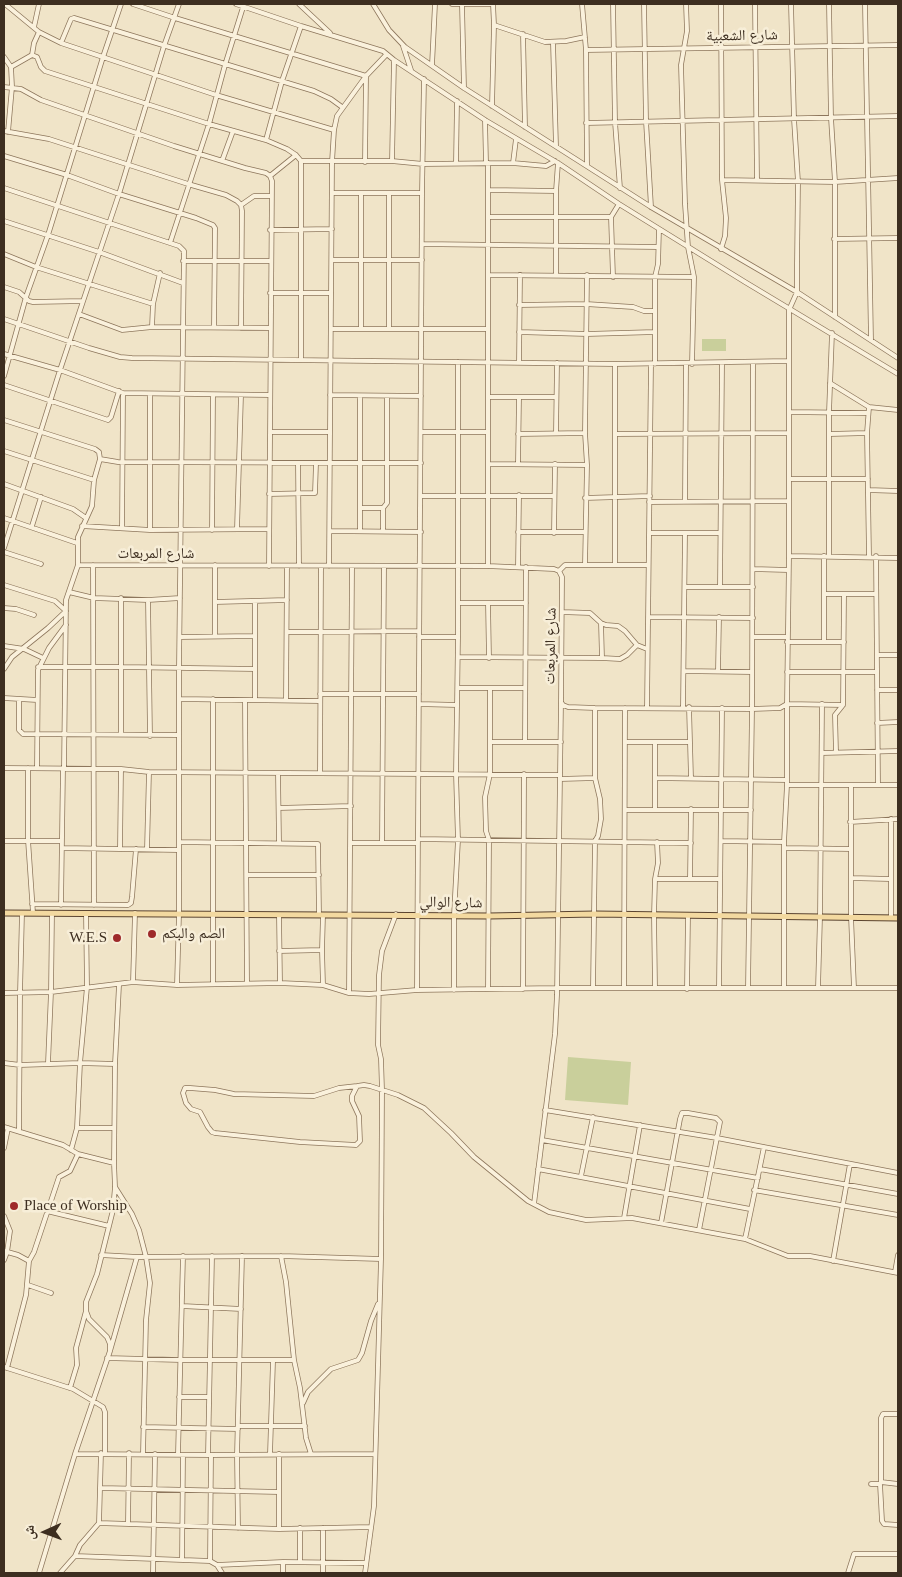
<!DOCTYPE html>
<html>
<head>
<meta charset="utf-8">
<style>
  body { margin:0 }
  #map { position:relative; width:902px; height:1577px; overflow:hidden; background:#f0e4c8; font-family:"Times New Roman","Noto Naskh Arabic",serif }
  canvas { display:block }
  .frame { position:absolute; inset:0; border:5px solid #3d2e20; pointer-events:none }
  .north { position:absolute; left:20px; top:1507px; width:50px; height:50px; -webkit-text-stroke:4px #f7eed8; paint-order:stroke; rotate:268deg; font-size:14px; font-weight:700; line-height:20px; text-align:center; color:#3d2e20 }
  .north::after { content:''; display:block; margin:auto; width:18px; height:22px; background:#3d2e20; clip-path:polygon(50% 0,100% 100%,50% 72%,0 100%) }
</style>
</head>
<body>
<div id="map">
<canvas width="902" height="1577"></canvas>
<div class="frame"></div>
<div class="north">ش</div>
</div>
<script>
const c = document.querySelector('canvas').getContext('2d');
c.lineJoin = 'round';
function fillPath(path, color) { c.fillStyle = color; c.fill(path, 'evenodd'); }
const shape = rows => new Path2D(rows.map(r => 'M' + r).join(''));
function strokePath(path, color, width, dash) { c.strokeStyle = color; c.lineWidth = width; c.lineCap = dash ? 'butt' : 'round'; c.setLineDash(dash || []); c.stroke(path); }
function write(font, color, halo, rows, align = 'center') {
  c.font = font + ' "Times New Roman","Noto Naskh Arabic",serif'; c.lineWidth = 5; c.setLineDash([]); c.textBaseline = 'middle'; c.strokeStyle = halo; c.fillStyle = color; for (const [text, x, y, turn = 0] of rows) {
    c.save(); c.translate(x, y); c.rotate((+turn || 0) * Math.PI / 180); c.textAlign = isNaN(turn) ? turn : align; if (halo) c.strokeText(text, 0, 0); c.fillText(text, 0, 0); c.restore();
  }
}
fillPath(shape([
  [702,339,726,339,726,351,702,351],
  [568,1057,631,1062,628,1105,565,1100]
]), '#c9cf9b');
const minor = shape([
  [5,4,39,32,61,43,216,95,334,130],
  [133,4,175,18,366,76,386,55],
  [236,4,301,26,383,51,394,60,485,120,558,163,619,204,745,282,898,374],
  [299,4,330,33],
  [373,4,389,30,405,47,464,88,651,207,797,292,898,358],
  [452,4,493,4],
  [493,4,494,25],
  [582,4,586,50,587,166],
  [613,4,615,122,620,188],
  [644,4,646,121,651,207],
  [686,4,687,31,681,65,685,204,688,247,694,277,692,364],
  [721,4,722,180,726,218,725,236,721,249],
  [755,4,757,180],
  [829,4,831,118,835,182,835,317],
  [865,4,871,340],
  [462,5,464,88],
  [34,27,39,4],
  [523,34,525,127],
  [61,43,71,19,74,18,314,91,331,99,342,107],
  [553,43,556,146],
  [403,46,411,70],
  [586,50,898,45],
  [32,55,34,43,39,32],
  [4,57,11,67],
  [432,65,435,4],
  [4,87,21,89,41,100,174,146,245,168,266,173,270,176,272,181,269,566],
  [492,106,494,25,545,42,566,41,585,37],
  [485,120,486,163],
  [586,123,898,116],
  [4,131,49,139,188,184,226,195,237,201,241,205,242,211,241,328],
  [8,132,12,87,11,67,32,55,37,57,41,67,45,71,209,124,266,140,287,149,296,155,301,161,301,360],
  [266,140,282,81,301,26],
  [4,156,67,175,119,194,196,218,213,225,215,228,214,327],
  [222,161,233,131],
  [301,161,392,161,423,164,513,163,546,166,555,161],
  [392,161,394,60],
  [456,163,457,101],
  [488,163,488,566],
  [513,163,516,139],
  [270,176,296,155],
  [722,180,835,182,898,178],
  [4,188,179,246,184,251,179,668,179,914,177,985],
  [489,190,556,191],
  [332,193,422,193],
  [389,193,389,329],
  [241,205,254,196,271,196],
  [489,217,611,217],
  [4,221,99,252,183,283],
  [270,230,332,229],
  [834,239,898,238],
  [170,243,209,124,225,65,244,4],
  [422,244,658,247],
  [4,254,36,267,153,304],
  [332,260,422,260],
  [183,261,270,261],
  [556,274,556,191,558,163],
  [489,275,694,277],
  [613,277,611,217,619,204],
  [4,287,19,292,29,301,33,302,83,301],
  [270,293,331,293],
  [519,305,586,304,633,307,644,311,654,311],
  [79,314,122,330,152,327,270,328],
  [4,319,89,348,120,357,132,358,615,364,788,361],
  [152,327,153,304,160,273],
  [331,329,488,329],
  [361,329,361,193],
  [519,332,587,334,655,332],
  [4,354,60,370,123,393,270,395],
  [519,363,520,275],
  [615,364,615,565],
  [655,364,655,277,658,264,659,229],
  [4,376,26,297,48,235,103,57,121,4],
  [830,383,869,407,898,410],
  [4,385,108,420,111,417,119,391],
  [330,395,421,396],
  [489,397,556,397],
  [869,407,867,433,869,556],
  [789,412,868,413],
  [4,420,95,449,99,452,100,459,118,462,421,463],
  [270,432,330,432],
  [421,432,488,432],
  [556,433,557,363],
  [518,434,585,433],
  [615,434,789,433],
  [830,434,867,433],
  [4,451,94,480],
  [298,463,299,566],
  [518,463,519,397],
  [488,464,587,465],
  [789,479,868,479],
  [4,484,73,509,86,518],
  [868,490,898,491],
  [269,494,315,493,316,463],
  [421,496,554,496],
  [585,498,650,496],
  [685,501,686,364],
  [649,502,788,501],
  [360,508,383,508,387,503,387,396],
  [383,508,383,531],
  [4,518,77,543],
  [32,526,41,497],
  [82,526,150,530,269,529],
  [122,528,123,393],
  [237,529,241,395],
  [150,530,150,394],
  [212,530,213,395],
  [330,531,421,532],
  [360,531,360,396],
  [518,532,585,532],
  [554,533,555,464],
  [649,533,720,533],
  [4,548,60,370,119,194,164,46,179,4],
  [4,552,41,564],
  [789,556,789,310,797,292,797,264,798,182,794,119,791,4],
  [829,556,829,412,832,333],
  [876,556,878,785],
  [78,565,488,566,554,569,559,571,562,577,561,702,563,705,568,707,595,708,752,709,780,708,787,704,789,556,898,558],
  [93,565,94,905],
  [585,565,587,465,585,433,587,275],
  [329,566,332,162,334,130,337,116,366,76,365,162],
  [518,567,519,495],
  [753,569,788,570],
  [559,571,565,565,648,565],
  [4,585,55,601,66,611],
  [685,587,753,587],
  [720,587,722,363],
  [69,592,94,598,148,600,180,598],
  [824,594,876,594],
  [121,598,121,734],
  [148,600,150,736],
  [255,601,255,700],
  [215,602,287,600],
  [458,603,526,603],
  [488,603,489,658],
  [4,608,16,609,34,615],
  [562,612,590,613,601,623,606,625,618,626,625,631,637,645,647,649],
  [648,617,753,618],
  [601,623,602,658,620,659,627,655,637,645],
  [287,632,419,631],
  [215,636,215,565],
  [180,637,255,636],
  [419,637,458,637],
  [753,637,787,637],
  [787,642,844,642],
  [824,642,824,556],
  [4,646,24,649,43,658],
  [877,655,898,655],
  [458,657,602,658],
  [38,667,122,667,255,669],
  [4,669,12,657,48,628,66,611],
  [684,671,752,672],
  [718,671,719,617],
  [787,672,877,672],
  [458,688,525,688],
  [877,690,898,690],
  [320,694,419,694],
  [4,698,37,700],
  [19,699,19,730,23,734,179,735],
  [179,699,320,701],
  [245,700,247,983],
  [286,700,287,566],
  [419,704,457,705],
  [683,707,685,533],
  [689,707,691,778],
  [647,708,651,364],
  [877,723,898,722],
  [525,741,526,567],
  [490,742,561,742],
  [625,742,690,742],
  [655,742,655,809],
  [836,752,835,715,843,705,844,594],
  [822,753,898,751],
  [37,767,38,670,49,648,66,625],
  [4,768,121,769,149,772,560,775],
  [28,768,28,840,33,913],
  [64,768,66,600,78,565,78,537,92,506,94,480,100,459],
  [278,773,279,842],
  [320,773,321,566],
  [655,778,787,780],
  [560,779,595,778],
  [787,785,898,785],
  [851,785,851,917,854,988],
  [279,808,351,806],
  [625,810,751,810],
  [891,819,891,918],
  [850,822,898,819],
  [418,839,691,843],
  [4,841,62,841],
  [721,841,784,842],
  [179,842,318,844,319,915],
  [351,843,418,843],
  [382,843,384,566],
  [62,848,178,850],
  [120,848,121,769],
  [784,848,851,849],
  [147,849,149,772],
  [247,875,319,875],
  [690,878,691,809],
  [851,878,890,879],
  [655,879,720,879],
  [32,904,128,905,131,903,132,897,136,849],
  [61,905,63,768],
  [279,915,280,983],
  [323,915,322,950,323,985],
  [279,951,322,950],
  [133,982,135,913],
  [213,984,213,699],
  [593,988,595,841,598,836,601,819,600,799,595,778,595,708],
  [624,988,625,708],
  [655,988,654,915,655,879,658,863,657,842],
  [719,988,722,708],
  [748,988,752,709,753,362],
  [784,988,784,842,787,785,787,704,843,705],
  [818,988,820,917,822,704],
  [488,989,489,840,486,831,485,797,490,774,490,688],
  [523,989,524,774],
  [687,989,688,915],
  [417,990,422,193,424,79],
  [454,990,454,915,458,840,456,774,458,637,458,362],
  [4,993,51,992,133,982,177,985,280,983,323,985,349,993,369,994,417,990,557,988,898,988],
  [349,993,352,566],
  [4,1063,20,1065,80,1063,115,1064],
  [48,1063,51,992,52,913],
  [357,1086,352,1096,352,1101,359,1116,360,1141,356,1145,300,1142,215,1133,212,1132,208,1127,200,1112,191,1109,186,1103,183,1093,185,1088,190,1088,215,1090,234,1094,314,1096,339,1088,357,1086,364,1085,370,1086,398,1095,424,1108,451,1133,474,1157,528,1201,549,1212,586,1220,632,1218,745,1239,788,1256,810,1256,898,1273],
  [545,1110,717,1138,898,1173],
  [4,1127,63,1145,78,1154,114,1163],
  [77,1128,114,1128],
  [19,1131,20,993,22,913],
  [542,1140,758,1178],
  [4,1148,8,1128],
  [71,1150,77,1128,80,1063,87,987,86,913],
  [538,1169,750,1209],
  [760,1169,898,1194],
  [581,1176,593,1117],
  [115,1187,132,1214,139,1230,146,1257,150,1283,146,1320,143,1454],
  [754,1190,898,1215],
  [534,1204,555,1034,557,995,561,702],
  [47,1211,109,1226],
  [4,1216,10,1231,7,1252,4,1260],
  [624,1218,640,1125],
  [661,1223,680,1119,682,1113,688,1113,716,1118,720,1122,699,1230],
  [745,1239,764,1147],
  [4,1251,18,1255,29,1261],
  [101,1255,137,1257,281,1256,381,1259],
  [281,1256,286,1282,294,1360,300,1388,306,1438,311,1454],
  [833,1261,850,1164],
  [895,1272,898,1255],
  [28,1285,51,1293],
  [182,1306,241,1309],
  [110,1351,110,1344,107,1337,89,1319,86,1311,86,1302,97,1274,113,1210,115,1187,114,1163,115,1064,119,985],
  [107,1358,181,1360,294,1360],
  [4,1367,73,1389,103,1407,105,1412,105,1453],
  [7,1368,26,1295,29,1261,34,1252,59,1177,70,1171,78,1154],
  [70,1388,77,1365,76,1348,86,1311],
  [179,1397,209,1397],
  [303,1403,308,1392,331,1369,358,1360,362,1353,371,1321,378,1304],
  [239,1426,305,1426],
  [143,1427,238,1429],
  [75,1454,211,1455,375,1454],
  [178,1454,183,1256],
  [270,1454,273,1361],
  [208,1455,212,1256],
  [881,1482,881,1418,883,1414,898,1414],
  [871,1484,880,1484,881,1482,898,1484],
  [880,1484,882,1521,884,1524,898,1525],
  [101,1488,279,1492],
  [99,1523,279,1529,371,1527],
  [128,1523,129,1453],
  [238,1528,237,1455,242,1256],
  [323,1528,323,1573],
  [279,1529,279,1454],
  [75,1556,210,1561,217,1565,283,1562,366,1563],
  [182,1560,183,1455],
  [210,1561,211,1455],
  [300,1562,300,1528],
  [217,1565,222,1573],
  [39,1573,75,1454,110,1351,137,1257],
  [60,1573,75,1556,80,1545,99,1523,101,1453],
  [153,1573,155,1454],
  [283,1573,283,1562],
  [365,1573,374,1506,381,1259,382,1090,381,1059,378,1045,379,975,382,951,396,914],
  [848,1573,854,1554,898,1554]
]);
const major = shape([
  [4,913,489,916,595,914,898,918]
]);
strokePath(minor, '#8d765c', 5.5);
strokePath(major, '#5b4430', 7);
strokePath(minor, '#faf1dc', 4);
strokePath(major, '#f3d9a0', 5);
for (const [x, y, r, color] of [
  [152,934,5,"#9e2a2b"],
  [117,938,5,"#9e2a2b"],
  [14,1206,5,"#9e2a2b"]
]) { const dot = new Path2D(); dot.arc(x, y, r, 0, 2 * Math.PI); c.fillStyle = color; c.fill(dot); strokePath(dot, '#f7eed8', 2); }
write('15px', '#3d2e20', '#f7eed8', [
  ["شارع الشعبية",742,36,-1],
  ["شارع المربعات",156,554],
  ["شارع المربعات",551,646,-89],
  ["شارع الوالي",451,903,1]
]);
write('15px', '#3d2e20', '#f7eed8', [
  ["الصم والبكم",162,934],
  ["W.E.S",107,938,"right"],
  ["Place of Worship",24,1206]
], 'left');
</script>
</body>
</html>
